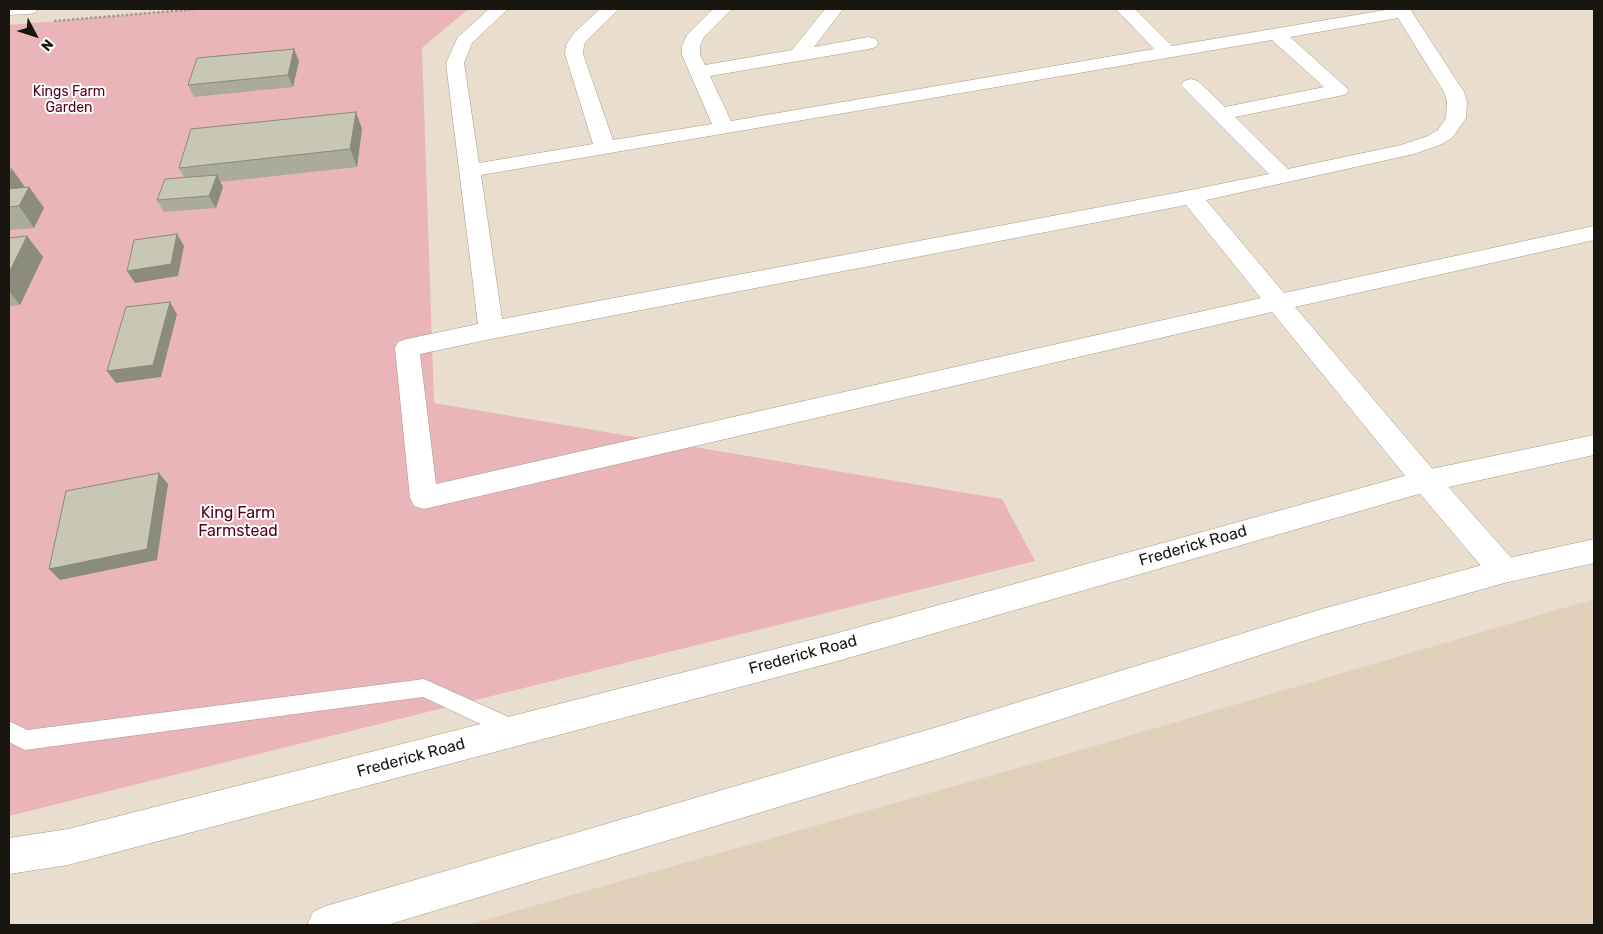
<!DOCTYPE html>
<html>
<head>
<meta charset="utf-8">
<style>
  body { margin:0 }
  #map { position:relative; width:1603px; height:934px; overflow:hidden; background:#e9ddcd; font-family:Rubik,sans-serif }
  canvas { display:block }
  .frame { position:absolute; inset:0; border:10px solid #19150f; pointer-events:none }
  .north { position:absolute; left:10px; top:10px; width:50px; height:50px; -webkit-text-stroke:4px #fff; paint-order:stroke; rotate:130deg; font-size:14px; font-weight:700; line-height:20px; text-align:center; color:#19150f }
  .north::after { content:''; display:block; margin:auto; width:18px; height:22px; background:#19150f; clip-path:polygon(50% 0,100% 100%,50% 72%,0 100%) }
</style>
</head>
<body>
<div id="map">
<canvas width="1603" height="934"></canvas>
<div class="frame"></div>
<div class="north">N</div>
</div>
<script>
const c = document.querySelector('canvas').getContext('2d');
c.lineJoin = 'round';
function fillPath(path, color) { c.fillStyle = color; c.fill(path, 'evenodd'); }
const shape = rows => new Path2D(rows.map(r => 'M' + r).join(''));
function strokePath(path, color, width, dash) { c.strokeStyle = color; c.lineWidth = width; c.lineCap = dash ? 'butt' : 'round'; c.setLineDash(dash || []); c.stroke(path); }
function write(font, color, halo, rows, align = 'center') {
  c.font = font + ' Rubik,sans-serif'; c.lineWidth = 4; c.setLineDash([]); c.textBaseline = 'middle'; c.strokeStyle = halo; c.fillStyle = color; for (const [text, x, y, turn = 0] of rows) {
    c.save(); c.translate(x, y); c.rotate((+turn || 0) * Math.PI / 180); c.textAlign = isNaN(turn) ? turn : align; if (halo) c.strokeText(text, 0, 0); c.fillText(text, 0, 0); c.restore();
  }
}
fillPath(shape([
  [1594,599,1594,925,467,925,1081,750]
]), '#e1d0ba');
fillPath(shape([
  [197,9,468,9,422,48,434,403,1002,499,1035,561,9,816,9,25]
]), '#e9b5b9');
const service = shape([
  [424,679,522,723,526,730,522,737,515,740,508,737,423,697,25,750,9,742,9,721,27,730,424,679]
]);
const minor = shape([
  [489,9,508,9,472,43,464,63,479,163,593,144,565,54,566,45,574,33,600,9,619,9,587,40,584,45,583,54,613,140,712,124,682,55,682,46,687,35,713,9,732,9,704,37,700,46,700,55,705,65,792,50,825,9,843,9,814,47,869,37,876,39,878,43,876,47,869,49,710,76,731,121,1154,49,1116,9,1135,9,1172,46,1391,9,1410,9,1464,92,1467,101,1466,118,1452,138,1442,144,1414,154,1206,200,1284,293,1594,226,1594,240,1295,307,1436,473,1515,562,1519,571,1515,580,1504,583,1493,580,1416,489,1272,312,424,509,414,506,410,498,395,348,398,342,407,339,478,324,446,63,458,37,489,9],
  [1398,18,1444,92,1447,101,1446,118,1438,130,1428,136,1401,145,1288,169,1235,117,1339,96,1346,94,1349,90,1290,37,1398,18],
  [1272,40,1324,87,1225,107,1198,81,1191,79,1184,81,1181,85,1269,174,1191,190,502,319,481,175,1272,40],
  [1186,205,1261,298,436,484,420,354,491,339,1186,205]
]);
const tertiary = shape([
  [9,9,38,9,35,13,29,14,9,15,9,9]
]);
const primary = shape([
  [1594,435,1594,455,1426,492,834,662,68,865,9,874,9,838,68,829,834,634,1426,470,1594,435],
  [1594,539,1594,563,1504,583,1322,635,944,757,387,925,307,925,313,912,326,906,944,725,1322,609,1504,559,1594,539]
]);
strokePath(service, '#a49989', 1);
strokePath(minor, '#a49989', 1);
strokePath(tertiary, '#a49989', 1);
strokePath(primary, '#a49989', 1);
strokePath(shape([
  [54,21,198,9]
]), '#a49b8e', 2.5, [2.5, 2]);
fillPath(service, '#fff');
fillPath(minor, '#fff');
fillPath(tertiary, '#fff');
fillPath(primary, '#fff');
fillPath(shape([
  [299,61,293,87,194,97,188,85],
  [356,112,362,129,357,167,220,182,223,187,216,208,164,212,157,200,184,177,179,168],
  [9,169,25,187,29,187,44,208,34,228,9,230],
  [27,236,43,257,20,305,9,306,9,238]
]), '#abab9b');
fillPath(shape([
  [294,49,299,61,293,87,288,75],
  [356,112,362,129,357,167,350,149],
  [12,169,27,190,9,200,9,175],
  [217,175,223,187,216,208,209,196],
  [29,187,44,208,34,228,19,206],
  [177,234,184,246,178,276,135,283,127,271],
  [27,236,43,257,20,305,9,291,9,273],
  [170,302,177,314,161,377,116,383,107,371],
  [159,473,168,484,157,560,60,580,49,569]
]), '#8b8b7e');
const building = shape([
  [294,49,288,75,188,85,197,58,294,49],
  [356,112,350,149,179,168,191,129,356,112],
  [9,169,12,169,9,175,9,169],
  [217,175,209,196,157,200,165,179,217,175],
  [29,187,19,206,9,207,9,189,29,187],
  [177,234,171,264,127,271,134,240,177,234],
  [27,236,9,273,9,238,27,236],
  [170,302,153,365,107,371,126,307,170,302],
  [159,473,147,549,49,569,66,491,159,473]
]);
fillPath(building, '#c7c7b4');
strokePath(building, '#8b8b7e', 1);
write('14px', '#54011a', '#fff', [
  ["Kings Farm",69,92],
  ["Garden",69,108]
]);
write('16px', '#54011a', '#fff', [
  ["King Farm",238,513],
  ["Farmstead",238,531]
]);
write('16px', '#19150f', '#fff', [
  ["Frederick Road",1193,546,-16],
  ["Frederick Road",803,655,-15],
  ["Frederick Road",411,758,-15]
]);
</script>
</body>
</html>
